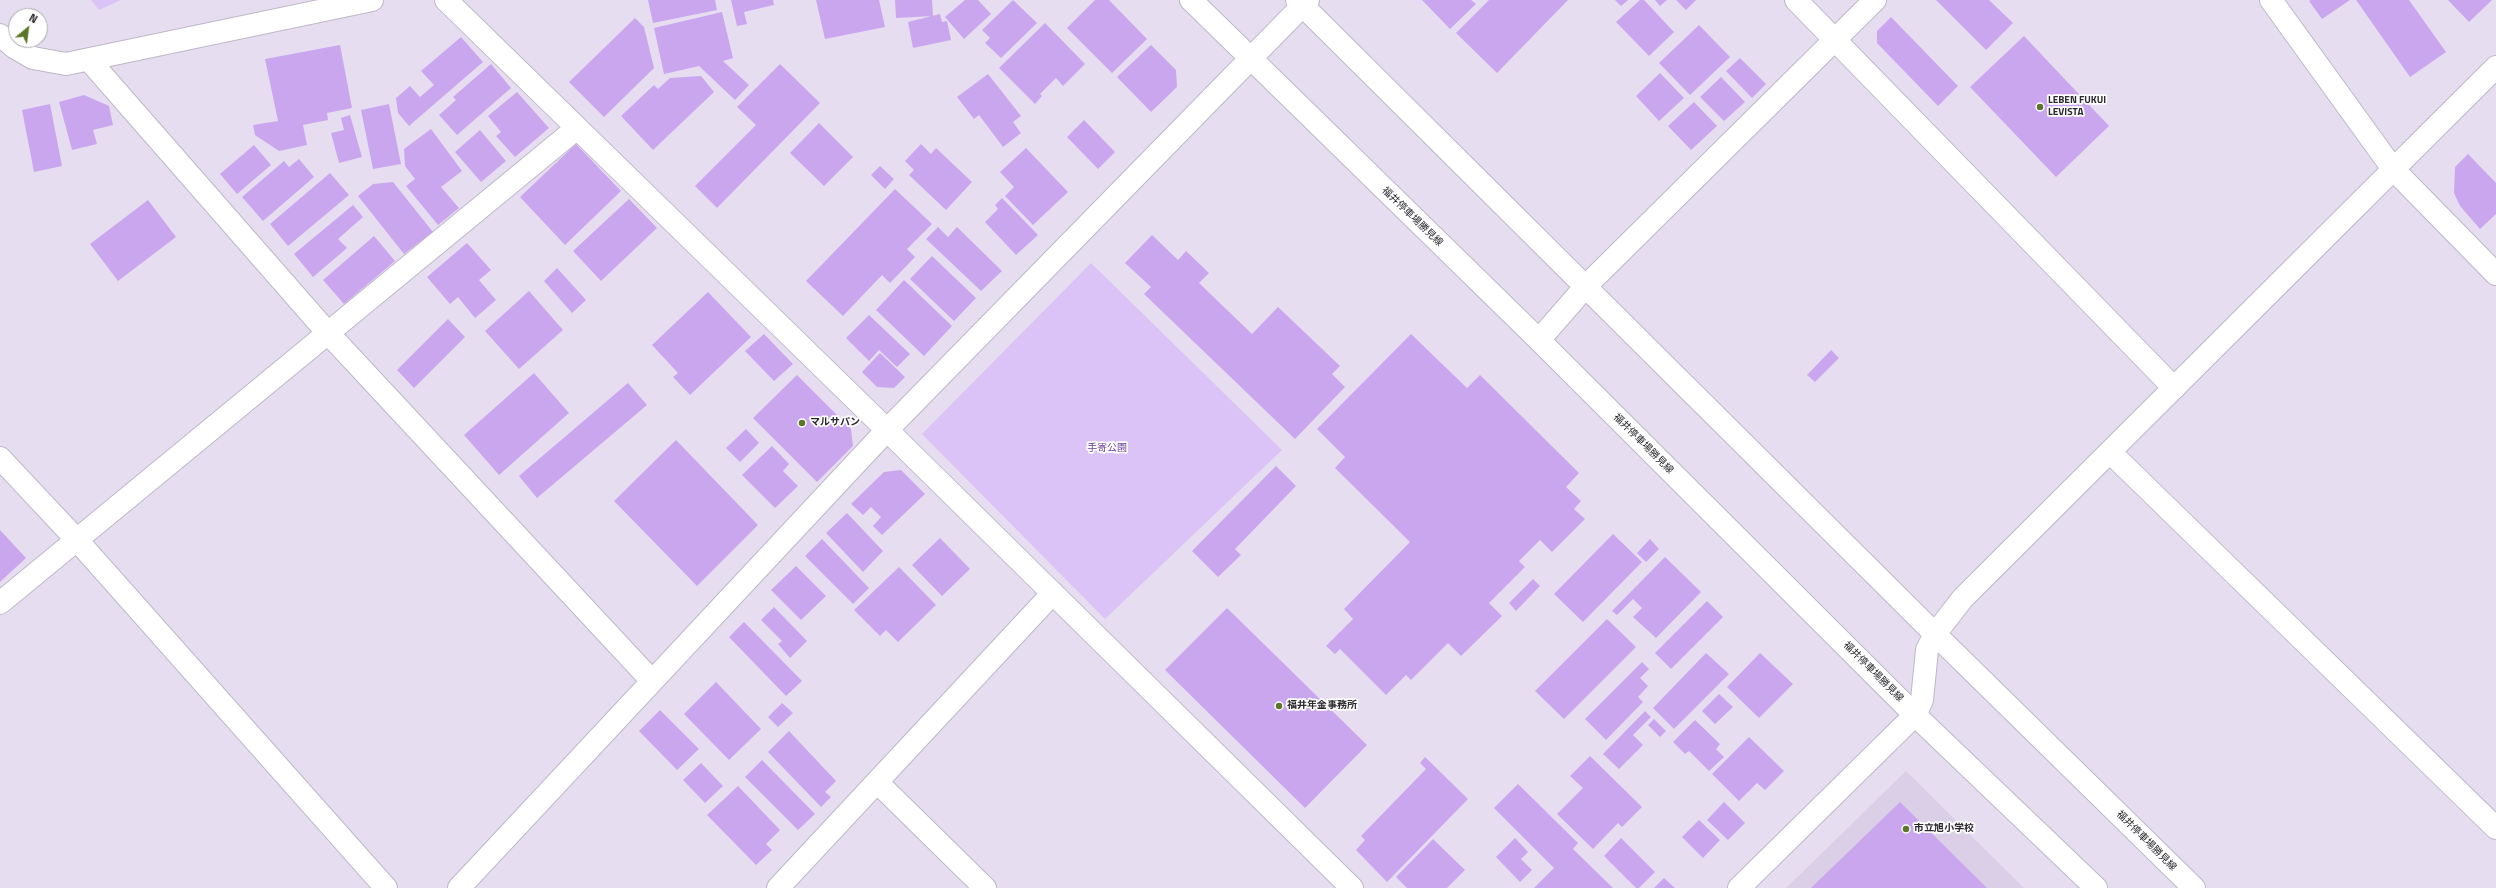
<!DOCTYPE html>
<html>
<head>
<meta charset="utf-8">
<style>
  body { margin:0 }
  #map { position:relative; width:2496px; height:888px; overflow:hidden; background:#e6def0; font-family:"Titillium Web",sans-serif }
  canvas { display:block }
  .north { position:absolute; left:8px; top:8px; width:40px; height:40px; box-sizing:border-box; background:#fff; border:1px solid #aaa9ab; border-radius:50%; rotate:29deg; font-size:11px; font-weight:700; line-height:16px; text-align:center; color:#2b282e }
  .north::after { content:''; display:block; margin:auto; width:14px; height:18px; background:#5b762a; clip-path:polygon(50% 0,100% 100%,50% 72%,0 100%) }
</style>
</head>
<body>
<div id="map">
<canvas width="2496" height="888"></canvas>
<div class="north">N</div>
</div>
<script>
const c = document.querySelector('canvas').getContext('2d');
c.lineJoin = 'round';
function fillPath(path, color) { c.fillStyle = color; c.fill(path, 'evenodd'); }
const shape = rows => new Path2D(rows.map(r => 'M' + r).join(''));
function strokePath(path, color, width, dash) { c.strokeStyle = color; c.lineWidth = width; c.lineCap = dash ? 'butt' : 'round'; c.setLineDash(dash || []); c.stroke(path); }
function write(font, color, halo, rows, align = 'center') {
  c.font = font + ' "Titillium Web","Noto Sans JP",sans-serif'; c.lineWidth = 3.5; c.setLineDash([]); c.textBaseline = 'middle'; c.strokeStyle = halo; c.fillStyle = color; for (const [text, x, y, turn = 0] of rows) {
    c.save(); c.translate(x, y); c.rotate((+turn || 0) * Math.PI / 180); c.textAlign = isNaN(turn) ? turn : align; if (halo) c.strokeText(text, 0, 0); c.fillText(text, 0, 0); c.restore();
  }
}
fillPath(shape([
  [1906,771,2024,888,1786,888]
]), '#dacfe6');
fillPath(shape([
  [91,0,121,0,99,10],
  [1091,263,1282,450,1105,619,922,434]
]), '#dbc2f7');
fillPath(shape([
  [648,0,715,0,717,10,653,23],
  [731,0,773,0,774,5,744,12,747,24,737,26],
  [816,0,879,0,885,27,825,39],
  [895,0,932,0,933,16,896,18],
  [965,0,978,0,991,14,964,39,945,17],
  [1013,0,1037,23,1001,58,985,43,990,38,982,30],
  [1095,0,1109,0,1147,39,1112,73,1067,28],
  [1422,0,1471,0,1476,4,1450,29],
  [1489,0,1568,0,1497,73,1456,33],
  [1615,0,1628,0,1621,6],
  [1640,0,1644,0,1674,32,1649,56,1616,22],
  [1655,0,1667,0,1660,6],
  [1676,0,1696,0,1686,10],
  [1936,0,1989,0,2013,23,1986,50],
  [2311,0,2350,0,2322,19,2309,1],
  [2356,0,2409,0,2446,52,2410,77],
  [2448,0,2492,0,2469,22],
  [722,12,733,58,723,61,749,85,735,100,699,66,664,74,654,28],
  [940,14,942,22,947,21,951,40,913,48,908,22],
  [1891,17,1958,86,1938,106,1877,43,1877,31],
  [635,18,644,27,654,68,604,117,569,82],
  [1045,23,1085,64,1063,86,1056,78,1040,94,1042,96,1035,104,999,68],
  [1699,25,1730,57,1690,95,1659,63],
  [2024,36,2109,126,2056,177,1970,87],
  [461,37,483,62,409,126,398,113,396,98,410,86,420,97,434,85,421,71],
  [340,45,352,108,327,113,328,120,303,125,307,145,279,151,255,135,253,125,278,121,265,59],
  [1151,45,1176,70,1177,87,1151,112,1117,77],
  [1740,58,1766,84,1752,98,1726,71],
  [491,64,511,88,457,135,439,115,456,100,453,97],
  [780,64,820,103,717,208,695,186,756,125,737,107],
  [1660,73,1684,98,1659,121,1636,96],
  [988,74,1021,116,1013,122,1021,133,1003,147,979,115,974,119,957,97],
  [701,76,714,92,653,150,621,116,654,85,658,89,670,78],
  [1721,77,1745,102,1724,121,1700,97],
  [517,92,549,128,515,157,496,136,501,132,488,116],
  [84,95,109,106,113,125,93,130,97,144,72,150,59,102],
  [1694,102,1717,126,1691,150,1668,126],
  [50,104,62,166,34,172,22,110],
  [389,104,401,164,373,169,361,110],
  [350,115,362,157,339,163,331,133,344,130,341,118],
  [1084,120,1115,152,1098,169,1067,137],
  [819,123,853,157,824,186,790,153],
  [431,129,462,171,441,187,459,208,438,225,406,186,415,179,405,166,404,149],
  [480,130,506,161,481,182,455,152],
  [576,144,621,191,565,245,520,197],
  [921,144,931,154,936,148,972,182,946,210,909,175,914,170,905,161],
  [254,145,271,165,237,194,220,174],
  [1026,148,1068,192,1033,225,1005,196,1014,187,1000,172],
  [2468,154,2496,183,2496,214,2480,229,2460,206,2454,193,2455,167],
  [299,159,314,177,263,221,242,197,284,161,289,167],
  [880,166,894,179,885,189,871,175],
  [330,173,349,195,288,246,270,224],
  [393,182,433,232,404,254,358,196,373,184],
  [895,189,932,224,907,249,915,257,890,283,882,275,843,316,806,281],
  [1002,198,1038,235,1016,255,985,222,998,209,995,205],
  [629,199,657,228,601,281,573,251],
  [148,200,176,237,118,281,90,244],
  [353,205,363,217,338,239,347,248,313,277,294,254],
  [938,227,948,237,957,227,1002,271,981,291,926,239],
  [1152,235,1178,260,1186,251,1209,273,1199,283,1252,334,1278,307,1340,366,1332,374,1345,387,1295,439,1144,294,1151,287,1125,263],
  [374,236,395,261,344,304,323,280],
  [467,243,491,270,479,280,496,300,475,318,458,297,450,304,427,277],
  [932,256,976,298,954,321,910,279],
  [557,268,586,300,572,313,544,281],
  [904,280,952,326,924,356,876,310],
  [529,291,563,330,519,369,485,331],
  [708,292,751,337,690,395,673,377,678,373,652,345],
  [869,315,910,354,897,367,879,350,869,361,846,338],
  [448,319,465,337,414,388,397,370],
  [764,334,793,364,774,381,745,351],
  [1411,334,1467,388,1480,375,1579,473,1566,487,1581,501,1574,509,1585,519,1552,552,1540,540,1519,561,1525,567,1489,603,1502,616,1461,656,1448,643,1411,680,1406,675,1386,695,1340,649,1335,654,1326,646,1353,619,1344,609,1410,542,1335,468,1345,457,1317,429],
  [1831,350,1839,358,1815,382,1807,375],
  [880,353,905,377,894,388,877,387,862,372],
  [534,373,569,413,499,475,464,435],
  [797,375,851,429,853,446,817,482,753,418],
  [628,383,647,405,537,498,519,476],
  [746,429,759,443,740,462,726,448],
  [676,440,758,525,697,586,614,501],
  [772,446,789,464,783,471,798,486,775,508,742,475],
  [1276,466,1296,486,1235,549,1241,555,1218,577,1192,551],
  [901,470,925,494,882,535,873,526,881,517,871,507,863,515,851,504,884,472],
  [847,513,883,551,863,572,826,533],
  [0,530,26,558,0,582],
  [1613,534,1642,562,1583,622,1554,594],
  [940,538,970,569,942,596,912,565],
  [822,539,869,588,853,604,805,556],
  [1650,539,1659,549,1646,562,1637,553],
  [1665,557,1701,592,1656,638,1633,617,1642,608,1633,599,1617,615,1612,611],
  [796,566,826,596,801,620,771,590],
  [899,567,936,605,898,642,886,630,880,636,854,610],
  [1533,579,1540,586,1516,611,1509,603],
  [1707,601,1723,617,1671,669,1655,653],
  [774,607,807,641,790,658,778,644,782,641,761,620],
  [1227,608,1367,745,1305,808,1165,670],
  [1607,619,1636,647,1564,719,1535,691],
  [744,622,802,681,786,696,729,637],
  [1706,653,1729,674,1674,729,1653,708],
  [1760,653,1793,684,1759,718,1727,687],
  [1642,662,1649,669,1640,678,1648,686,1638,697,1643,702,1606,740,1585,719],
  [716,682,761,729,729,760,684,714],
  [1719,694,1733,707,1715,724,1702,711],
  [782,703,793,713,778,727,768,717],
  [660,710,699,749,677,770,639,731],
  [1645,711,1651,717,1633,735,1643,745,1619,769,1603,754],
  [1654,719,1666,731,1660,737,1648,725],
  [1695,720,1720,744,1716,749,1724,757,1709,771,1689,751,1685,754,1673,742],
  [789,731,836,781,825,792,831,797,821,807,768,752],
  [1749,737,1784,771,1765,790,1757,783,1739,801,1712,774],
  [1590,756,1642,807,1622,827,1618,823,1593,849,1557,814,1583,788,1570,776],
  [1425,757,1468,799,1387,882,1356,850,1365,840,1361,836,1426,769,1420,763],
  [762,760,815,814,798,830,745,777],
  [701,763,723,786,705,803,683,780],
  [1518,784,1578,843,1573,849,1613,888,1534,888,1554,868,1494,808],
  [738,786,780,830,766,844,772,850,756,865,707,815],
  [1724,802,1745,823,1728,840,1707,820],
  [1900,802,1987,888,1811,888],
  [1699,820,1720,840,1703,858,1682,837],
  [1515,838,1528,852,1521,859,1532,870,1520,882,1496,857],
  [1621,838,1655,872,1639,888,1636,888,1604,856],
  [1433,839,1465,870,1447,888,1407,888,1396,877],
  [1664,878,1675,888,1654,888]
]), '#caa6ef');
const minor = shape([
  [446,0,887,430,1352,888],
  [1796,0,2174,388],
  [0,35,14,47,33,58,66,64,372,0],
  [89,60,327,332,652,681],
  [1539,340,1586,286,1875,0],
  [2110,452,2496,828],
  [0,603,577,128],
  [877,782,985,888],
  [459,888,887,430,1308,0],
  [778,888,1053,593]
]);
const tertiary = shape([
  [2271,0,2393,169,2496,274],
  [0,458,76,539,386,888],
  [1739,888,1915,715,1922,700,1927,650,1935,634,1963,598,2496,67]
]);
const secondary = shape([
  [1191,0,1539,340,1915,715,2096,888],
  [1297,0,1935,634,2194,888]
]);
strokePath(minor, '#bfb7c8', 24);
strokePath(tertiary, '#bfb7c8', 24);
strokePath(secondary, '#bfb7c8', 24);
strokePath(minor, '#fff', 22);
strokePath(tertiary, '#fff', 22);
strokePath(secondary, '#fff', 22);
for (const [x, y, r, color] of [
  [2040,107,4,"#5b762a"],
  [802,423,4,"#5b762a"],
  [1279,706,4,"#5b762a"],
  [1906,829,4,"#5b762a"]
]) { const dot = new Path2D(); dot.arc(x, y, r, 0, 2 * Math.PI); c.fillStyle = color; c.fill(dot); strokePath(dot, '#fff', 1.5); }
write('bold 10px', '#2b282e', '#fff', [
  ["LEBEN FUKUI",2048,101],
  ["LEVISTA",2048,113],
  ["マルサパン",810,423],
  ["福井年金事務所",1287,706],
  ["市立旭小学校",1914,829]
], 'left');
write('10px', '#2b282e', '#fff', [
  ["福井停車場勝見線",1412,217,44],
  ["福井停車場勝見線",1643,444,45],
  ["福井停車場勝見線",1873,672,45],
  ["福井停車場勝見線",2146,841,45]
]);
write('10px', '#6c3e93', '#fff', [
  ["手寄公園",1107,449]
]);
</script>
</body>
</html>
